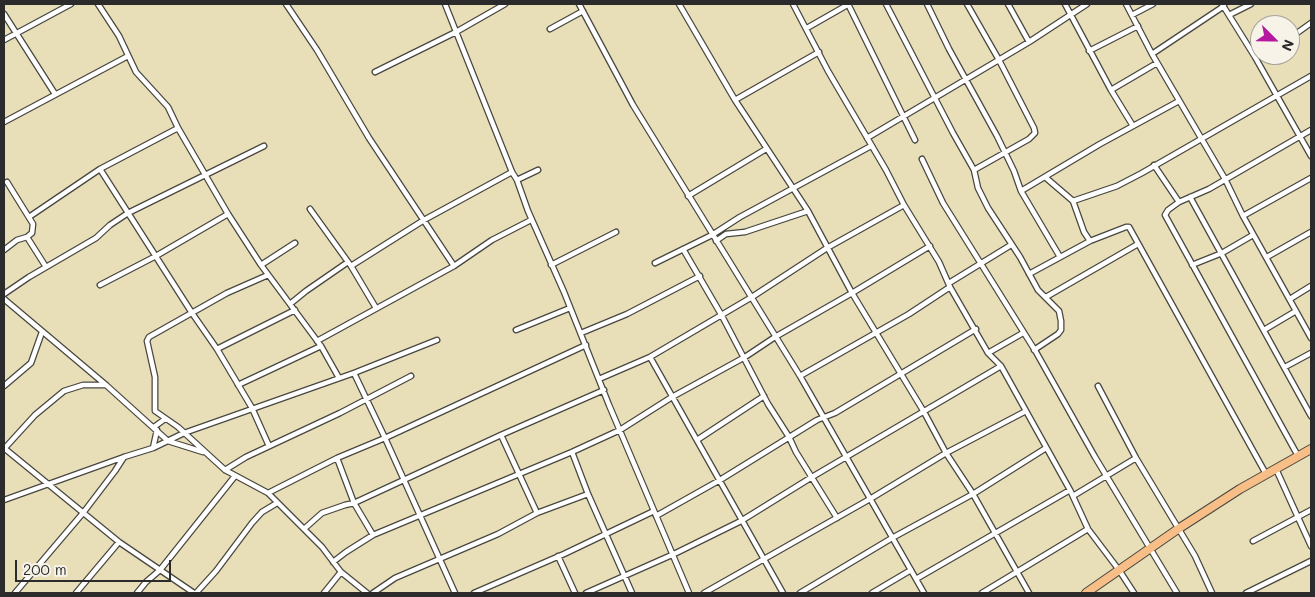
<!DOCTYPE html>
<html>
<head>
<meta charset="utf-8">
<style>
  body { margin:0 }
  #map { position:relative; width:1315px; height:597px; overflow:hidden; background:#e8dfb9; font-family:Mali,sans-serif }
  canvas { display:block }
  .frame { position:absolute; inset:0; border:5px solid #2b2b2b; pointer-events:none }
  .north { position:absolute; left:1250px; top:15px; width:50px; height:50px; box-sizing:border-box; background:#f7f3e8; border:1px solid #a5a39c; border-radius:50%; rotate:113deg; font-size:14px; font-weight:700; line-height:20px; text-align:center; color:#2b2b2b }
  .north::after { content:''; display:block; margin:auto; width:18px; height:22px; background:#b5179e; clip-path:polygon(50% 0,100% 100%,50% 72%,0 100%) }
  .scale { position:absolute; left:15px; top:560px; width:156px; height:22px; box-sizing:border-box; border:2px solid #2b2b2b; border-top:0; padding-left:6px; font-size:15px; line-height:18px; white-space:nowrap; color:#2b2b2b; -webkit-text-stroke:4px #f7f3e8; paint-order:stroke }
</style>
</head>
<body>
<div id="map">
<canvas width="1315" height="597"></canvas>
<div class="frame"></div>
<div class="north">N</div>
<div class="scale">200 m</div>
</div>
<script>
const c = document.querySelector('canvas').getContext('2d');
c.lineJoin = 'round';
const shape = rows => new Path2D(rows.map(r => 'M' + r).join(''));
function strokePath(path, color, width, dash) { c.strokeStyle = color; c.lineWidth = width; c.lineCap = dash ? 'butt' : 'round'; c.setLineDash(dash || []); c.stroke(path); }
const minor = shape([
  [98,4,119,36,136,72,168,107,178,128,228,214,261,265,321,346,339,378],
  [286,4,317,50,369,138,454,266],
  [445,4,512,172,517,180,528,211,564,292,609,405,689,593],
  [579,4,633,105,800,376,924,593],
  [679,4,735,100,808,211,852,293,924,412,946,453,973,494,1029,593],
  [793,4,828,71,886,170,904,205,939,262,950,287,988,353,1001,366,1070,490,1088,529,1119,570,1134,593],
  [848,4,915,140],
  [886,4,953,133,974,170,978,188,988,208,1020,257,1038,290,1059,311,1061,321,1061,330,1058,334,1034,350],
  [927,4,949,49,997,136,1014,171,1021,191,1060,257],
  [967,4,999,60,1034,128,1035,133,1029,139,974,170],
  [1008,4,1029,42],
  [1065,4,1111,90,1133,126],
  [1126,4,1152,54,1225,179,1243,216,1311,338],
  [1222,4,1255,57,1311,156],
  [4,14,55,94],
  [1132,15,1153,4],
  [1229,15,1251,4],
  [807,28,849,4],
  [550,29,583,11],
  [1290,38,1311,23],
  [4,40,71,4],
  [1089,51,1138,26],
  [1152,54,1224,6],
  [375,72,456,32,505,4],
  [1111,90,1157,63],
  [735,100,819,52],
  [4,122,128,56],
  [867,138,1029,42,1087,4],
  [922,159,943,203,1036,352,1095,457,1177,593],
  [1154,165,1179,202],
  [100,169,192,313,217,349,252,408,269,446],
  [1045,177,1073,201,1084,232,1090,241],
  [517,180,538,170],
  [7,182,33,224,32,233,27,237,46,267],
  [1021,191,1100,144,1179,101],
  [688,196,766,149],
  [1190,197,1311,416],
  [1073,201,1117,186,1142,173,1311,76],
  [310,209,351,266,376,308],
  [1243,216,1311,178],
  [29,217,100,169,178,128],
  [716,241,726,234,745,232,808,211],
  [683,249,722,316,768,404,789,437,796,452,837,518],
  [4,250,17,240,27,237],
  [1267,257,1311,232],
  [655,263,712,235,740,217,871,146],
  [261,265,295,243],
  [551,265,616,232],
  [1192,265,1222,253,1253,235],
  [351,266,424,220,512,172],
  [1029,274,1090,241,1126,227,1129,227,1266,474],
  [268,275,227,293,149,337,147,341,155,377,155,411,178,427,225,470,268,493,322,547,341,572,367,593],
  [949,283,1011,245],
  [100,285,156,256,228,214],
  [4,294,29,277,96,238,110,225,128,213,264,146],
  [1046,297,1138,244],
  [4,299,106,385,168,441,203,452],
  [1290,299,1311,286],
  [290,304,306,291,348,262],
  [516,330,570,308],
  [1264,330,1296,311],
  [581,333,627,314,700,276],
  [317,341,454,266,492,240,531,220],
  [217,349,295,310],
  [988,353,1023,333],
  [650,357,783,593],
  [1285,367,1311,353],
  [354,373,385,438,455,593],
  [800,376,909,314,950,287],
  [599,379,650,357,752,297,827,248,904,205],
  [238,385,321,346],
  [4,386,31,363,42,332],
  [1098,386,1136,458,1195,556,1212,593],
  [154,427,165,419],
  [501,435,537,513],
  [697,440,764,396],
  [4,448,119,542,194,593],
  [153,448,157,430],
  [4,449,35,415,64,391,83,385,106,385],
  [572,452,588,494,632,593],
  [1298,456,1165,215,1168,210,1179,202,1209,189,1311,130],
  [337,458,354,503,373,535],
  [1276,469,1311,546],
  [225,470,246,457,340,413,411,376],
  [268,493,337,458,385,438,586,345],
  [1073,496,1136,458],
  [4,500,124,457,153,448,184,433,354,373,437,340],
  [656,516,720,480,817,420,835,413,976,329],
  [304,529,322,513,345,505,354,503,501,435,604,390],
  [1253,541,1311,510],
  [558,556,575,593],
  [333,562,346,552,373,535,572,452,620,430,672,397,745,357,775,337,852,293,930,246],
  [916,579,1070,490],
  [15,593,83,513,115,471,124,457],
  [76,593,119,542],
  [137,593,146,582,160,570,235,476],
  [196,593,216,571,252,523,262,512,277,503],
  [324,593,341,572],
  [373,593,395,578,498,534,537,513,588,494],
  [474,593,564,554,654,511],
  [586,593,674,554,741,521,812,477,1001,366],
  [704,593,870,499,946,453,1026,411],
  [800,593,892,538,973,494,1046,448],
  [872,593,911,570],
  [982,593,1088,529],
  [1246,593,1311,561]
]);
const trunk = shape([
  [1086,593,1178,529,1240,489,1311,449]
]);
strokePath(minor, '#474640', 7);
strokePath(trunk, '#474640', 10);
strokePath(minor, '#fff', 4.5);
strokePath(trunk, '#f7be87', 8);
</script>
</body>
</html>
